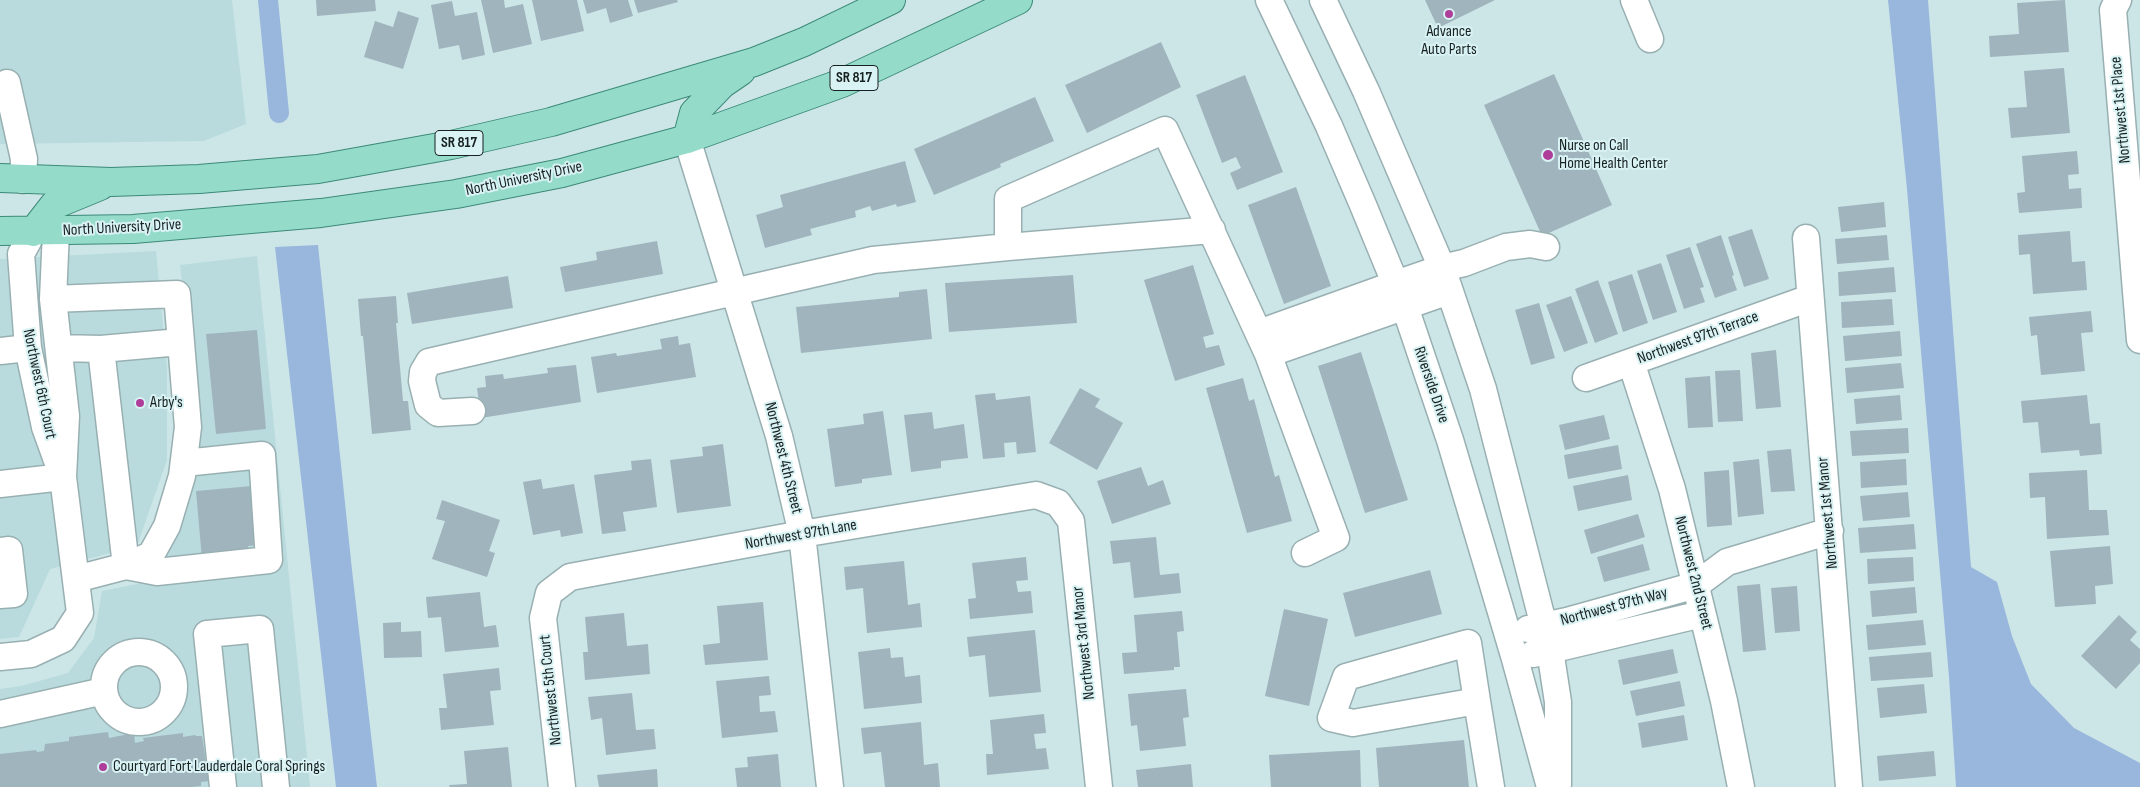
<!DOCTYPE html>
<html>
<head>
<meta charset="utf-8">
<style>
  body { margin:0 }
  canvas { display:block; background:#cce5e6 }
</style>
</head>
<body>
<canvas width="2140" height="787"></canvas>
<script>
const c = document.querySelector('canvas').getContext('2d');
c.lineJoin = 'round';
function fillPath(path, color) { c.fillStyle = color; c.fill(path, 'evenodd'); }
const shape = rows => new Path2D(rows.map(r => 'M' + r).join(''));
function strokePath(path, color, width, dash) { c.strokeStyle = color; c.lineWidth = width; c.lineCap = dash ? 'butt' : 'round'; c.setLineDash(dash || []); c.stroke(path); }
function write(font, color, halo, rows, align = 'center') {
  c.font = font + ' "Sofia Sans Condensed",sans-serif'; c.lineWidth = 4; c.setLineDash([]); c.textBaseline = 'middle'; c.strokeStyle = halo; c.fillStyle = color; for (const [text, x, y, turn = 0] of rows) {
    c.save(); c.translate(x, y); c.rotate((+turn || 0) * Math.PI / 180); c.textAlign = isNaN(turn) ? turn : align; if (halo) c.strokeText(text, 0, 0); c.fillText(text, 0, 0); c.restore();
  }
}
fillPath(shape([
  [0,0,232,0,246,124,204,141,0,144],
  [156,251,167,369,167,460,137,546,50,569,19,637,0,639,0,259],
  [257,256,310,787,0,787,0,689,21,686,68,673,94,638,102,591,142,583,163,560,199,439,180,265]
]), '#b9dbdd');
fillPath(shape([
  [1888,0,1928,0,1971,567,1997,582,2012,636,2031,684,2074,728,2140,763,2140,787,1956,787,1949,677,1907,189],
  [318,245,352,570,377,787,336,787,275,247]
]), '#99b7dd');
strokePath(shape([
  [268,0,279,113]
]), '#99b7dd', 20);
fillPath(shape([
  [316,0,375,0,376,11,317,16],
  [481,0,504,0,505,8,523,4,532,44,493,53],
  [532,0,577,0,584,31,541,41],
  [583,0,628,0,633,16,610,23,606,8,587,14],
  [634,0,677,0,678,2,638,13],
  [1425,0,1495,0,1438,28],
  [2065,0,2069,52,1990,57,1989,36,2019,34,2017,3],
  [452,1,455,16,477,12,485,55,462,60,459,45,439,49,431,5],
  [398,11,419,18,403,69,364,57,375,21,393,27],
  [1161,42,1181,87,1087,133,1065,85],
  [2064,68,2070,133,2011,138,2008,108,2027,107,2024,71],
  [1554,74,1612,205,1542,236,1484,105],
  [1245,75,1283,172,1237,190,1230,173,1241,168,1236,157,1222,163,1196,95],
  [1035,97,1054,141,1000,164,1001,167,934,195,914,149],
  [2077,151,2079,174,2068,175,2069,189,2081,188,2082,208,2019,213,2017,193,2025,192,2022,156],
  [905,161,916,202,897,207,896,204,872,211,870,206,855,211,856,217,810,229,812,235,765,248,756,215,783,207,780,195],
  [1296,187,1331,286,1284,304,1248,205],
  [1884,202,1886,227,1841,232,1838,207],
  [1752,229,1769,279,1744,287,1728,237],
  [2070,231,2072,262,2085,261,2087,290,2033,294,2030,254,2019,255,2018,235],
  [1721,235,1734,275,1732,276,1737,290,1715,298,1696,244],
  [1887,235,1889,260,1837,264,1835,239],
  [657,241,663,274,565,292,560,267,597,260,596,252],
  [1690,247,1704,287,1700,288,1705,302,1684,309,1666,255],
  [1661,263,1677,312,1653,320,1637,271],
  [1193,265,1214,334,1203,337,1206,348,1219,345,1225,365,1175,381,1144,280],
  [1894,267,1896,292,1839,296,1838,272],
  [1632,274,1648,323,1623,332,1608,282],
  [1073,275,1077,323,949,332,945,283],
  [508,276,513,308,412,324,407,293],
  [1598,280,1618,334,1595,343,1575,289],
  [927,289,932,339,801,353,796,307,899,297,899,292],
  [396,296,398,323,396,323,403,401,408,401,411,430,372,434,363,336,361,336,358,299],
  [1571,296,1588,343,1564,352,1546,305],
  [1892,299,1894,325,1842,328,1841,302],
  [1539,303,1555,358,1531,365,1515,310],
  [2091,311,2093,332,2081,333,2085,371,2041,375,2037,335,2031,336,2029,317],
  [257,330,266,429,216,434,206,334],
  [1900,331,1902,356,1845,361,1843,336],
  [678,336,679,345,690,343,696,377,597,393,591,357,616,353,617,356,662,349,660,339],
  [1776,350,1781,407,1756,409,1751,353],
  [1361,352,1408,500,1365,513,1318,366],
  [1901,363,1904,388,1847,393,1845,368],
  [576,365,581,402,481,418,477,388,486,387,485,376,503,374,504,379,548,373,547,368],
  [1740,370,1743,421,1718,422,1715,371],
  [1710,376,1713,427,1688,428,1685,378],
  [1243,378,1249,401,1254,399,1275,477,1279,475,1292,521,1247,533,1206,388],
  [1080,388,1100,399,1095,407,1123,423,1097,470,1049,443],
  [995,393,996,400,1030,396,1036,452,1017,454,1016,442,1004,443,1005,457,983,459,975,395],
  [1900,395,1902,420,1856,424,1854,399],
  [2087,395,2090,424,2100,423,2102,454,2080,456,2079,450,2041,453,2038,422,2023,423,2021,401],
  [883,411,892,475,862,479,862,483,835,487,827,429,864,424,863,414],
  [932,412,934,429,964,424,968,458,941,461,941,468,911,472,904,415],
  [1604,415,1610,439,1565,450,1559,425],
  [1908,428,1909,453,1852,456,1850,431],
  [723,444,731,506,677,513,670,460,703,456,702,447],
  [1618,445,1622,469,1568,479,1564,455],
  [1791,449,1795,491,1771,492,1767,451],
  [651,459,657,507,623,512,626,531,602,534,594,475,632,470,631,461],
  [1759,459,1764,514,1738,517,1733,462],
  [1906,459,1907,485,1861,488,1860,462],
  [1141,467,1148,486,1163,480,1171,504,1112,524,1097,481],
  [1729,470,1732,525,1707,527,1704,472],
  [2087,470,2089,510,2107,510,2109,535,2047,539,2045,497,2030,498,2029,473],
  [1628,475,1632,500,1578,511,1573,486],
  [541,479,543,489,574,484,583,533,561,537,560,530,533,535,523,482],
  [252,486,258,545,248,546,249,555,202,559,196,491],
  [1908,492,1910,517,1863,521,1860,496],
  [442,500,500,520,489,551,495,553,487,577,432,559,445,521,436,519],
  [1638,514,1645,537,1591,554,1584,530],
  [1914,524,1916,549,1860,553,1858,528],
  [1156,537,1160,575,1179,573,1181,593,1134,598,1130,562,1113,564,1110,541],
  [1643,544,1650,570,1604,582,1597,557],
  [2110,546,2113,584,2095,586,2096,604,2055,607,2050,551],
  [1026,557,1028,580,1016,581,1018,592,1031,591,1033,613,970,619,968,599,976,598,972,563],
  [1913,557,1914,581,1868,584,1867,559],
  [904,561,908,605,920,603,922,627,867,633,863,588,846,590,844,567],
  [1430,570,1442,614,1355,637,1343,593],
  [1760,584,1766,650,1743,652,1737,586],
  [1797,586,1800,631,1775,633,1771,588],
  [1915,587,1917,613,1872,617,1870,591],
  [480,592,484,627,496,625,499,647,445,652,441,617,428,618,426,597],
  [763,602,768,660,705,665,703,645,720,643,717,606],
  [1284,609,1328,619,1309,706,1265,696],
  [1182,611,1184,631,1177,632,1180,667,1174,667,1174,670,1124,674,1122,653,1137,652,1134,615],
  [624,613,627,646,648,644,650,674,585,680,583,652,588,652,585,617],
  [2119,615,2137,632,2130,640,2140,649,2140,663,2116,689,2081,656],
  [1923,620,1926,645,1868,650,1866,625],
  [401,622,401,632,421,631,422,657,384,658,383,623],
  [1035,630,1041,692,989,697,985,655,969,657,967,637],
  [890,648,891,658,903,657,905,677,920,675,922,703,864,709,858,652],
  [1673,649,1678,673,1623,685,1618,660],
  [1931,652,1933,677,1871,681,1869,657],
  [499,668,501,690,490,691,494,725,441,730,439,708,447,708,443,674],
  [769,676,771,695,759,696,760,712,775,711,778,732,722,738,716,681],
  [1680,681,1685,706,1636,716,1630,691],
  [1924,684,1927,713,1880,718,1877,688],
  [1186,689,1189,717,1183,718,1186,746,1140,751,1137,725,1131,726,1128,694],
  [632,693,636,730,654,729,656,749,606,755,602,718,591,720,588,697],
  [1044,714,1046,733,1034,734,1036,749,1046,748,1049,769,987,775,986,754,993,754,990,720],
  [1684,715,1688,740,1642,748,1638,723],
  [921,722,924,765,938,763,940,787,885,787,881,752,864,754,861,728],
  [108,732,109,738,134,733,135,743,144,741,143,738,183,733,183,737,195,735,196,736,202,736,209,781,201,782,201,786,191,787,0,787,0,754,36,750,37,752,44,751,45,744,69,741,69,737],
  [1464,740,1469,787,1379,787,1376,748],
  [508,747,512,787,450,787,449,785,467,784,464,751],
  [1360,750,1361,787,1271,787,1269,755],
  [1934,751,1936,776,1879,781,1877,756],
  [778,754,781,787,737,787,735,768,748,767,747,757],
  [1191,764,1193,787,1138,787,1136,770],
  [657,769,658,787,599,787,597,775]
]), '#a0b4be');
const minor = shape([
  [1269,0,1329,126,1363,205,1405,307,1450,440,1515,659,1550,787],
  [1323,0,1366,91,1442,268,1483,389,1550,650,1558,702,1558,784],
  [1634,0,1650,39],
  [2118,0,2113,10,2140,340],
  [7,83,24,159,23,180],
  [687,139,779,436,802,534,830,787],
  [33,232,21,254,28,348,45,427,58,463],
  [1806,238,1849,787],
  [1008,247,1212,230],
  [53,299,177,294,188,427,182,476,167,526,151,555,126,566,76,579],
  [1259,333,1396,284,1442,268,1464,263,1506,247,1530,244,1546,247],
  [59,348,101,349,180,342],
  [101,349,126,566,157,572,269,560,262,455,184,463],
  [0,351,28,348],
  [1268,354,1449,291],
  [1631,362,1672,489,1724,701,1741,787],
  [1586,378,1810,298],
  [472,411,438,413,428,405,422,381,423,372,429,362,873,260,1008,247,1008,199,1165,130,1268,354,1336,538,1305,553],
  [0,484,63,477],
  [0,551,9,550,14,594,0,595],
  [1528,629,1567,621,1696,585,1727,562,1830,531],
  '104 687a35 35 0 1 1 70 0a35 35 0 1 1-70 0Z',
  [1533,654,1702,614],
  [0,657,31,654,63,639,80,613,63,477,66,416,53,299,56,231],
  [1477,701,1468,643,1346,677,1331,718,1353,723,1477,701,1491,787],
  [0,714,104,691],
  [223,787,207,634,260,629,276,787],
  [562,787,543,618,549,593,570,577,802,534,1036,495,1058,503,1071,521,1099,787]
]);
const major = shape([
  [687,139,694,113,722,84,741,71],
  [0,178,111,182,199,179,318,169,451,145,551,122,754,62,804,42,891,0],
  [0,231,133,229,321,213,456,194,562,173,687,139,842,83,1018,0],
  [33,232,54,205,100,186]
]);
strokePath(minor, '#99b0b2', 29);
strokePath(major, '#3c8a78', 30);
strokePath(minor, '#fff', 26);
strokePath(major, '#95dbca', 28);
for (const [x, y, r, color] of [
  [1449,14,5,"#ae3e9a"],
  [1548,155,6,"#ae3e9a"],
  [140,403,5,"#ae3e9a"],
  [103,767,5,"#ae3e9a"]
]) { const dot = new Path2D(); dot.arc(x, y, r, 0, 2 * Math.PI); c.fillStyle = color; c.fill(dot); strokePath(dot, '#d9f2f3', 2); }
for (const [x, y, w] of [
  [854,78,48],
  [459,143,48]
]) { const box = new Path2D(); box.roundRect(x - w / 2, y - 12.5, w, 25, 4); c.fillStyle = '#d9f2f3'; c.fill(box); strokePath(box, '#182122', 1); }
write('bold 15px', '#182122', null, [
  ["SR 817",854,78],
  ["SR 817",459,143]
]);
write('16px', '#182122', '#d9f2f3', [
  ["Advance",1449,32,"center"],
  ["Auto Parts",1449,50,"center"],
  ["Nurse on Call",1559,146],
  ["Home Health Center",1559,164],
  ["Arby's",150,403],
  ["Courtyard Fort Lauderdale Coral Springs",113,767]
], 'left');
write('16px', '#182122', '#d9f2f3', [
  ["Northwest 1st Place",2121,110,-95],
  ["North University Drive",524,179,-12],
  ["North University Drive",122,228,-3],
  ["Northwest 97th Terrace",1698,338,-20],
  ["Northwest 6th Court",39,384,78],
  ["Riverside Drive",1431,385,71],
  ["Northwest 4th Street",783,458,76],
  ["Northwest 1st Manor",1828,513,-95],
  ["Northwest 97th Lane",801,535,-10],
  ["Northwest 2nd Street",1693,573,76],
  ["Northwest 97th Way",1614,607,-15],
  ["Northwest 3rd Manor",1084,643,-96],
  ["Northwest 5th Court",551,690,-96]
]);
</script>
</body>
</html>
